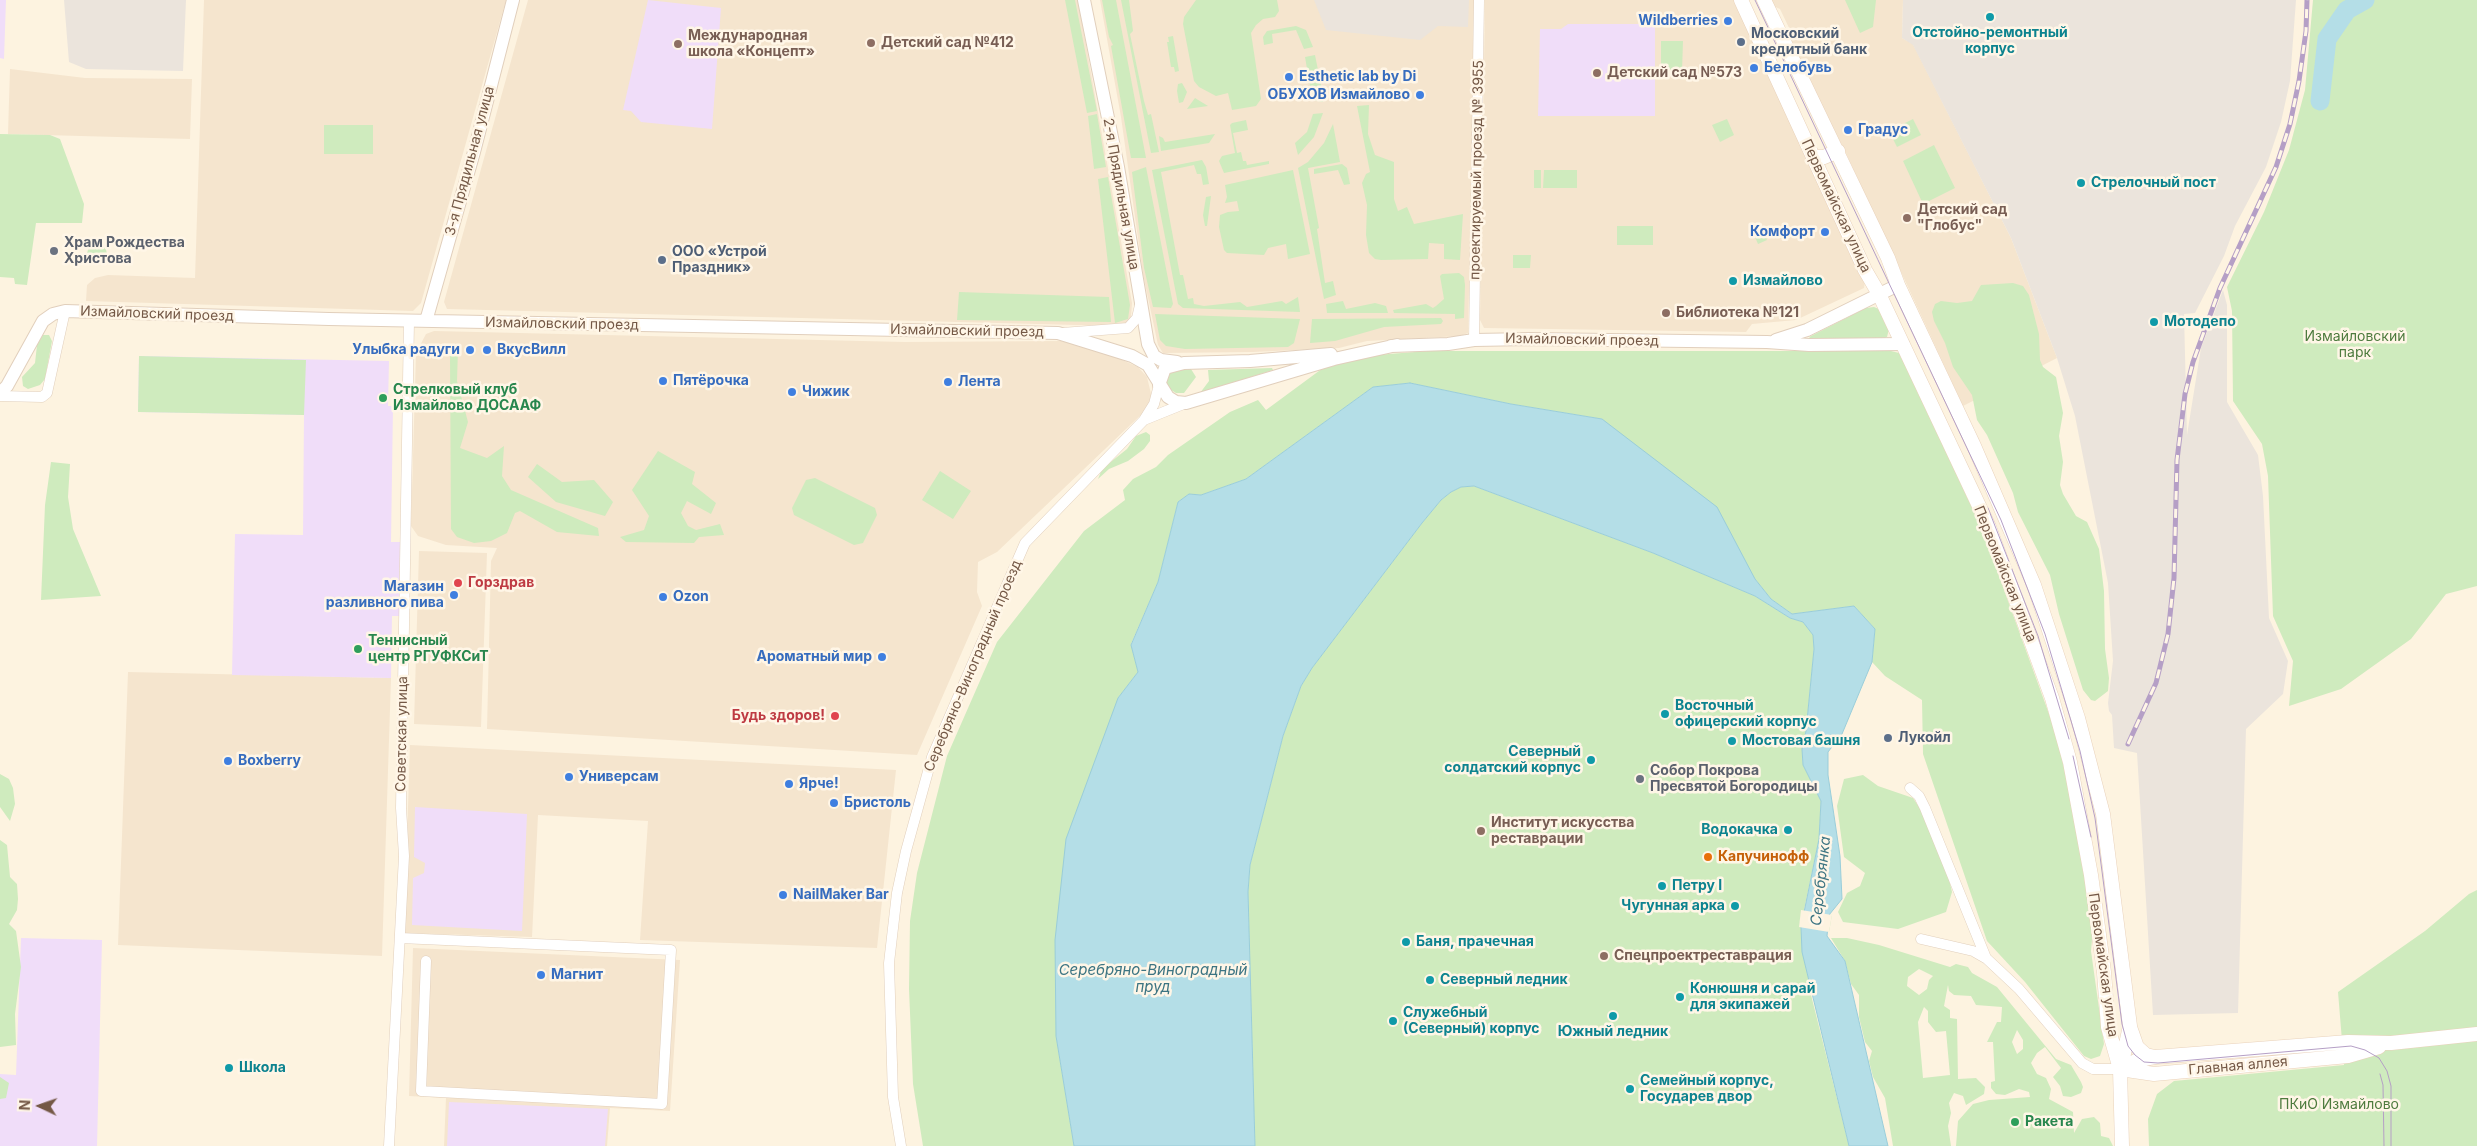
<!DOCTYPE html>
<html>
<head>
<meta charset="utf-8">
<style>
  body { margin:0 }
  #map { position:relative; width:2477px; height:1146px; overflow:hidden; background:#fdf3e0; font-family:Inter,sans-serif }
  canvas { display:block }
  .north { position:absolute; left:15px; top:1081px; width:50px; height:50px; -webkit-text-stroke:4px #fff6e7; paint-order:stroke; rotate:273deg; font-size:14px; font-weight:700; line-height:20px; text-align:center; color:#745846 }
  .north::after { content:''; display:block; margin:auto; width:18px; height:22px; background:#745846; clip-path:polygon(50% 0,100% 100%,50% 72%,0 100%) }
</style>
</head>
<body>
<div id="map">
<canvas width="2477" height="1146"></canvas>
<div class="north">N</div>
</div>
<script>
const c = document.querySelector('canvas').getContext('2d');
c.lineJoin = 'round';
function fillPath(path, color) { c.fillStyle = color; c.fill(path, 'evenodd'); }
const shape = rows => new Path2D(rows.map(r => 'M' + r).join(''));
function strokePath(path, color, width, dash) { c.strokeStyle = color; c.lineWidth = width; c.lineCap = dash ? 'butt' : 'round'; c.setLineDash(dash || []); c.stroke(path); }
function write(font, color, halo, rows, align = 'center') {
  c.font = font + ' Inter,sans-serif'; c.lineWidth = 5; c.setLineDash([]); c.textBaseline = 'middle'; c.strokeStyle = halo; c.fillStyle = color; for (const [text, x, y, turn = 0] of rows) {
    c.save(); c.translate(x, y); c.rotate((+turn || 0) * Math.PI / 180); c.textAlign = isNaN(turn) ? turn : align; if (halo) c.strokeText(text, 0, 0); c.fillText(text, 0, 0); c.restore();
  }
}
fillPath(shape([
  [204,0,506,0,421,303,413,311,86,301,87,285,95,278,108,275,195,278],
  [528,0,1078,0,1132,303,1131,317,1128,322,1116,326,447,309,444,302],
  [1100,0,1476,0,1468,333,1460,336,1367,341,1339,348,1253,352,1163,353,1158,345,1143,274,1121,117],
  [1485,0,1735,0,1865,281,1864,288,1796,320,1752,324,1746,332,1484,328,1480,320],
  [1770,0,1903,0,1902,38,1913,44,2011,238,2057,358,1963,406,1846,153,1789,41,1792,34,1780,9,1773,6],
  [10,69,85,78,192,79,190,139,8,134],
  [434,331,905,342,1063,341,1095,348,1138,367,1147,377,1152,398,1147,409,997,552,978,562,977,592,982,606,917,755,487,729,491,561,497,548,446,545,418,536,411,526,416,353,426,334],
  [419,551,487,553,481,727,414,724],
  [128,672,391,678,382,956,118,945],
  [410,745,896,770,877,948,640,940,648,821,538,815,532,937,404,933],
  [413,948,680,960,670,1111,610,1108,607,1146,444,1146,446,1098,409,1096]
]), '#f5e5ce');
fillPath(shape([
  [64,0,186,0,183,71,86,69,69,62],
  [1314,0,1469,0,1468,27,1438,26,1420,40,1326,30],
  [1903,0,2296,0,2290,81,2281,122,2266,167,2235,226,2224,256,2195,313,2184,314,2187,435,2201,348,2223,290,2227,305,2227,402,2258,455,2263,496,2269,618,2288,661,2283,694,2246,729,2238,1013,2153,1015,2137,753,2114,748,2112,715,2109,711,2108,703,2113,661,2108,583,2075,416,2057,358,2011,238,1913,45,1902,38]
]), '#ebe4dc');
fillPath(shape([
  [0,0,6,0,4,59,0,58],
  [648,0,721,8,712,129,641,122,631,111,623,110],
  [1568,24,1655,24,1655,116,1538,116,1540,29,1561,29],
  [139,356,389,361,388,406,393,406,391,542,400,542,399,616,392,616,391,678,232,675,235,534,303,535,304,415,138,412],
  [415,807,527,814,522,931,412,925,413,878,424,873,425,863,414,857],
  [21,938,102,940,97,1146,0,1146,0,1074,16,1075],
  [449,1102,608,1109,605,1146,447,1146]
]), '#f0ddf9');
fillPath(shape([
  [1065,0,1075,0,1097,111,1087,113],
  [1102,0,1116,0,1146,158,1131,158,1111,46,1113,45,1109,37],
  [1121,0,1129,0,1133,31,1130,34,1144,101,1148,115,1151,114,1159,152,1151,153],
  [1196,0,1277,0,1279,11,1275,17,1263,19,1256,25,1251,33,1261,99,1256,106,1232,110,1228,93,1216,96,1199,87,1194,81,1183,24,1184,17],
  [1845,0,1876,0,1873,27,1860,33],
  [2313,0,2477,0,2477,586,2446,594,2411,639,2341,689,2289,706,2293,661,2273,616,2268,476,2262,444,2233,401,2232,311,2227,287,2264,212,2289,150,2305,90],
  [1296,26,1306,30,1313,47,1304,49,1296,30,1272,34,1273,43,1264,45,1263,37,1267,31],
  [1173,36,1179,71,1175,72,1174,67,1171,67,1167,42,1169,42,1168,37],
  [1661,41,1683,41,1682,72,1661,72],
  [1315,55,1323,95,1323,102,1313,100,1310,86,1305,57],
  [1182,83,1187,92,1183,102,1179,103,1177,91,1178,84],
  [1195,98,1208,106,1187,109],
  [1369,105,1368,134,1375,155,1394,162,1394,199,1398,211,1407,207,1414,224,1463,214,1460,260,1444,259,1444,244,1429,243,1428,259,1381,260,1375,259,1369,253,1366,235,1367,205,1362,183,1366,174,1370,172,1357,106],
  [1323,113,1314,137,1298,155,1295,143,1307,132,1313,114],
  [1097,114,1106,167,1094,169,1088,116],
  [1727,119,1734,135,1720,142,1712,125],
  [1913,119,1921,135,1897,147,1889,131],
  [1246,120,1248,130,1233,133,1237,153,1241,152,1243,161,1246,161,1247,165,1269,161,1269,164,1224,173,1219,161,1222,156,1235,153,1230,125,1232,123],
  [1333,124,1340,162,1308,168,1319,228,1317,229,1325,283,1333,281,1336,295,1324,299,1298,168,1308,162,1324,143],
  [324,125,373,125,373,154,324,154],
  [0,134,50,135,60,139,84,204,82,223,36,223,27,285,15,284,14,278,0,277],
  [1215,134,1209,143,1161,151,1159,136,1163,138,1165,142],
  [1934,145,1955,188,1923,204,1903,161],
  [1202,160,1206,167,1209,184,1203,185,1201,174,1197,174,1194,165,1161,172,1180,275,1183,275,1188,299,1193,298,1194,304,1204,306,1240,302,1247,307,1282,301,1286,304,1298,297,1300,312,1183,308,1178,304,1152,170],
  [1342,164,1347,168,1350,184,1344,185,1338,170,1314,174,1314,169],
  [1146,167,1173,304,1171,308,1153,307,1144,268,1132,172],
  [1293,170,1310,254,1288,259,1286,244,1268,248,1264,255,1227,253,1224,250,1219,227,1220,215,1228,212,1239,211,1237,201,1225,203,1227,197,1225,185],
  [1534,170,1541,170,1541,188,1534,188],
  [1544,170,1577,170,1577,188,1543,188],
  [1108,177,1130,305,1128,319,1115,323,1098,179],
  [1211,196,1207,226,1205,226,1203,215,1206,197],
  [1617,226,1653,226,1653,245,1617,245],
  [1761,226,1767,240,1758,244,1752,230],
  '87 254a10 10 0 1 1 20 0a10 10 0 1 1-20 0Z',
  [1513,255,1531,255,1530,268,1513,268],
  [1459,273,1464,277,1465,285,1464,318,1455,319,1455,314,1394,313,1393,310,1426,304,1433,308,1436,306,1444,299,1440,276,1442,274],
  [2013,283,2023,286,2029,295,2039,334,2040,360,2043,367,2056,377,2063,413,2059,436,2063,462,2060,485,2063,494,2076,516,2087,522,2099,549,2104,591,2105,649,2109,678,2108,691,2095,701,2091,700,2083,690,2059,614,2050,575,2018,512,2013,493,1987,435,1977,420,1972,395,1953,367,1945,343,1934,321,1932,312,1935,304,1941,301,1957,303,1972,301,1981,285],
  [959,292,1109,297,1111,322,957,320],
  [1343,301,1346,309,1375,303,1386,306,1388,313,1327,313,1326,304],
  [1874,307,1879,309,1889,329,1887,337,1880,340,1811,339,1809,337,1866,308],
  [1155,314,1300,319,1294,343,1288,347,1185,349,1166,346,1160,340],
  [1441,318,1443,321,1441,324,1384,327,1335,341,1310,343,1312,319],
  [43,335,49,335,52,341,45,379,40,385,28,389,23,386,22,377,35,363,37,345],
  [452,348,458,349,457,381,468,422,460,448,487,458,504,446,502,476,511,490,598,528,599,536,557,532,520,511,515,513,507,533,491,541,474,543,457,537,451,529,450,355],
  [1428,351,1891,351,1899,353,1904,359,1983,532,2061,747,2084,853,2093,928,2091,951,2104,1044,2100,1056,2091,1059,2084,1056,2025,982,1987,941,1923,754,1922,700,1885,676,1872,662,1875,629,1854,606,1792,614,1771,599,1755,579,1602,419,1511,404,1410,383,1373,387,1246,479,1201,495,1189,494,1178,502,1158,582,1131,644,1138,672,1118,698,1056,1036,1074,1146,923,1146,913,1084,909,989,910,921,917,873,947,756,997,642,1084,531,1125,500,1123,490,1133,479,1156,467,1168,455,1230,412,1258,400,1266,410,1323,368,1363,356],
  [139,356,306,360,304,415,138,412],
  [1272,368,1273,370,1200,393,1209,381,1208,370],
  [1191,369,1196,377,1184,393,1176,393,1168,388,1166,384,1170,370],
  [1146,432,1150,435,1150,441,1144,449,1128,461,1109,469,1098,479,1102,469,1127,449,1136,436],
  [658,451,695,472,692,484,716,503,711,514,687,501,681,513,688,526,696,530,720,524,724,535,699,537,694,543,626,542,620,537,644,530,649,516,632,490],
  [51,462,70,464,68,497,73,529,101,596,41,600,45,505],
  [537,464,562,482,594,480,613,502,605,516,556,502,528,477],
  [940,471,971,491,953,519,922,500],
  [815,478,875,508,877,515,863,543,854,545,794,515,792,508,806,480],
  [1474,486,1653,553,1755,596,1790,618,1803,622,1813,635,1814,649,1806,731,1802,749,1803,765,1821,801,1819,839,1804,910,1832,915,1829,932,1801,927,1810,991,1849,1146,1255,1146,1248,892,1250,865,1283,736,1301,686,1312,668,1422,523,1441,500,1451,492,1461,487],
  [0,774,9,779,13,788,15,804,10,821,0,807],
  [1863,775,1878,786,1913,798,1927,819,1947,870,1952,892,1946,912,1898,929,1843,922,1838,912,1847,893,1860,886,1865,873,1844,857,1837,806,1844,779],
  [0,840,7,845,10,877,17,884,18,899,17,910,9,924,16,931,21,967,15,1014,16,1045,0,1047],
  [2477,890,2477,1146,2149,1146,2148,1119,2157,1094,2174,1081,2344,1065,2338,992,2425,931,2469,894],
  [1831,938,1847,938,1879,945,1950,967,1956,964,1968,967,1972,973,1997,987,2056,1059,2071,1065,2081,1082,2083,1087,2081,1093,2071,1097,2063,1096,2060,1086,2053,1077,2061,1068,2045,1047,2037,1053,2031,1063,2037,1074,2046,1078,2051,1089,2049,1099,2073,1112,2074,1133,2082,1119,2094,1117,2100,1123,2101,1136,2109,1138,2113,1146,1956,1146,1958,1121,1973,1104,1989,1100,2030,1097,2029,1092,2019,1089,2005,1095,1996,1094,1991,1088,1991,1082,1995,1081,1993,1042,1987,1042,1997,1022,2001,1022,2002,1007,1976,1005,1971,996,1954,995,1949,991,1948,985,1944,1006,1950,1010,1950,1018,1957,1019,1958,1079,1976,1078,1985,1087,1984,1094,1966,1105,1963,1096,1954,1093,1949,1103,1951,1113,1948,1126,1951,1146,1893,1146,1885,1098,1873,1077,1869,1061,1872,1051,1865,1042,1859,1017,1859,995,1851,984,1845,961],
  [1919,969,1933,976,1929,980,1927,989,1919,995,1907,986,1908,977],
  [1924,1007,1928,1011,1928,1022,1936,1032,1946,1031,1950,1075,1923,1078,1918,1022],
  [2017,1030,2023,1040,2023,1049,2017,1054,2012,1042],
  [0,1077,9,1083,6,1098,0,1099]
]), '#cfebbe');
const water = shape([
  [1410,383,1511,404,1602,419,1717,507,1755,579,1771,599,1792,614,1854,606,1875,629,1872,662,1842,734,1828,752,1828,775,1840,856,1842,899,1829,915,1827,936,1845,961,1888,1146,1849,1146,1802,952,1801,927,1819,839,1821,801,1803,765,1802,749,1806,731,1814,649,1813,635,1803,622,1790,618,1755,596,1653,553,1474,486,1461,487,1451,492,1441,500,1422,523,1312,668,1301,686,1283,736,1250,865,1248,892,1255,1146,1074,1146,1056,1036,1055,940,1066,839,1118,698,1138,672,1131,645,1158,582,1178,502,1189,494,1201,495,1246,479,1373,387,1410,383]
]);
fillPath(water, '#b4dee7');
strokePath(water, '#9acdd9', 1);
fillPath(shape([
  [1801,910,1832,915,1829,932,1799,927]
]), '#fdf3e0');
strokePath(shape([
  [2320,101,2327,39,2347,10,2365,0]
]), '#b4dee7', 19);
const minor = shape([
  [1062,333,1128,328,1137,318,1140,305],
  [1474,340,1479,0],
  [0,396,42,397,47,393,65,311],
  [1144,420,1186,403],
  [1910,788,1919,796,1925,808,1986,958],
  [400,938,671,950,662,1104,421,1091,426,961],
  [1921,939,1973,951,1987,959,2019,989,2082,1063,2093,1069,2120,1069],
  [389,1146,404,856,401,808,409,321],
  [901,1146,893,1097,889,963,897,893,906,851,932,757,1025,543,1144,420,1154,404,1159,385]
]);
const tertiary = shape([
  [1084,0,1118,167,1148,344,1154,356,1161,360,1177,362],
  [426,321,474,152,513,0],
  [1776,340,1807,330,1898,285],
  [1391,346,1448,344,1474,340,1530,339,1767,342,1809,345,1903,344],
  [1159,385,1165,368,1184,363,1250,361,1331,354],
  [0,393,7,386,43,321,53,314,65,311,329,319,1058,333,1132,356,1148,365,1168,397,1176,402,1186,403,1334,359,1397,345]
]);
const secondary = shape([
  [1741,0,1865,270,1879,294,1989,527,2052,698,2070,762,2091,875,2104,972,2108,1027,2120,1069,2122,1146],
  [1764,0,1888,258,1898,285,1974,446,2034,585,2078,718,2103,814,2130,1026,2121,1067],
  [1813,157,1824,157,1838,151],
  [2130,1027,2137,1047,2146,1055,2155,1057],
  [2120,1069,2138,1060,2155,1057,2348,1042,2391,1043,2477,1034],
  [2120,1069,2154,1074,2348,1056,2379,1047]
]);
strokePath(minor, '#e1cfbc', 11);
strokePath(tertiary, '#e1cfbc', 14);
strokePath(secondary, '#e9d2bb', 15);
strokePath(minor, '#fff', 10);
strokePath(tertiary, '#fff', 12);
strokePath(secondary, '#fff', 14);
strokePath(shape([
  [1755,0,2001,520,2045,634,2080,751,2095,818,2122,1024,2128,1046,2135,1055,2144,1062,2158,1063,2351,1046,2365,1050,2379,1058,2387,1071,2391,1086,2391,1146],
  [1988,508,2038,636,2069,739],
  [2073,756,2091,837],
  [2380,1074,2383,1085,2384,1146]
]), '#b59fc6', 1);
const rail = shape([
  [2128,744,2156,683,2168,634,2174,578,2177,460,2185,394,2193,362,2220,288,2276,167,2290,124,2299,81,2306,31,2307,0]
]);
strokePath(rail, '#b59fc6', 5);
strokePath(rail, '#fff6e7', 3, [9]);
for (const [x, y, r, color] of [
  [1990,17,5,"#0f9aa8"],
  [1728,21,5,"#3f7fe0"],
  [1741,42,5,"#5c6f8a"],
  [871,43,5,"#8d6e63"],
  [678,44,5,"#8d6e63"],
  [1754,68,5,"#3f7fe0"],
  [1597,73,5,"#8d6e63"],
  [1289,77,5,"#3f7fe0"],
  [1420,95,5,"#3f7fe0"],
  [1848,130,5,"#3f7fe0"],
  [2081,183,5,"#0f9aa8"],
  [1907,218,5,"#8d6e63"],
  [1825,232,5,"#3f7fe0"],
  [54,251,5,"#6b7280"],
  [662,260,5,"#5c6f8a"],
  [1733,281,5,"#0f9aa8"],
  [1666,313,5,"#8d6e63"],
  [2154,322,5,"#0f9aa8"],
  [470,350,5,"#3f7fe0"],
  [487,350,5,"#3f7fe0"],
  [663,381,5,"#3f7fe0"],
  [948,382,5,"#3f7fe0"],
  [792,392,5,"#3f7fe0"],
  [383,398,5,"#2e9e5b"],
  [458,583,5,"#e0444e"],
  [454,595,5,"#3f7fe0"],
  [663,597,5,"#3f7fe0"],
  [358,649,5,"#2e9e5b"],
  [882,657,5,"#3f7fe0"],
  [1665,714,5,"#0f9aa8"],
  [835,716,5,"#e0444e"],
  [1888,738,5,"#5c6f8a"],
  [1732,741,5,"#0f9aa8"],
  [1591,760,5,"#0f9aa8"],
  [228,761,5,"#3f7fe0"],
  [569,777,5,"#3f7fe0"],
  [1640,779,5,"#6b7280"],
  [789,784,5,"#3f7fe0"],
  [834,803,5,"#3f7fe0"],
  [1788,830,5,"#0f9aa8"],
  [1481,831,5,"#8d6e63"],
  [1708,857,5,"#e8710a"],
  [1662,886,5,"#0f9aa8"],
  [783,895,5,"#3f7fe0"],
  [1735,906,5,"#0f9aa8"],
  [1406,942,5,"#0f9aa8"],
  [1604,956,5,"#8d6e63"],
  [541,975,5,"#3f7fe0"],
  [1430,980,5,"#0f9aa8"],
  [1680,997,5,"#0f9aa8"],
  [1613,1016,5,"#0f9aa8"],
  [1393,1021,5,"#0f9aa8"],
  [229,1068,5,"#0f9aa8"],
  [1630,1089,5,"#0f9aa8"],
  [2015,1122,5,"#2e9e5b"]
]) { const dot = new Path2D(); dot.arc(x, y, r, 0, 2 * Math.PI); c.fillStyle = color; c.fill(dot); strokePath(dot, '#fff6e7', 2); }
write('bold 14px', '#366cbe', '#fff6e7', [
  ["Wildberries",1718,21,"right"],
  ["Белобувь",1764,68],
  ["Esthetic lab by Di",1299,77],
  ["ОБУХОВ Измайлово",1410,95,"right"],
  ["Градус",1858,130],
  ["Комфорт",1815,232,"right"],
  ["Улыбка радуги",460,350,"right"],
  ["ВкусВилл",497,350],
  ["Пятёрочка",673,381],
  ["Лента",958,382],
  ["Чижик",802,392],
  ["Магазин",444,587,"right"],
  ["разливного пива",444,603,"right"],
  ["Ozon",673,597],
  ["Ароматный мир",872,657,"right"],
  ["Boxberry",238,761],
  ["Универсам",579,777],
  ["Ярче!",799,784],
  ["Бристоль",844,803],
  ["NailMaker Bar",793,895],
  ["Магнит",551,975]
], 'left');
write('bold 14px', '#0d838f', '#fff6e7', [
  ["Отстойно-ремонтный",1990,33,"center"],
  ["корпус",1990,49,"center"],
  ["Стрелочный пост",2091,183],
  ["Измайлово",1743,281],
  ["Мотодепо",2164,322],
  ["Восточный",1675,706],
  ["офицерский корпус",1675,722],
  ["Мостовая башня",1742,741],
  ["Северный",1581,752,"right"],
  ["солдатский корпус",1581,768,"right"],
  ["Водокачка",1778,830,"right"],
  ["Петру I",1672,886],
  ["Чугунная арка",1725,906,"right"],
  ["Баня, прачечная",1416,942],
  ["Северный ледник",1440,980],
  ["Конюшня и сарай",1690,989],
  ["для экипажей",1690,1005],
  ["Служебный",1403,1013],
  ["(Северный) корпус",1403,1029],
  ["Южный ледник",1613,1032,"center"],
  ["Школа",239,1068],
  ["Семейный корпус,",1640,1081],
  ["Государев двор",1640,1097]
], 'left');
write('bold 14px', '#4e5e75', '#fff6e7', [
  ["Московский",1751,34],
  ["кредитный банк",1751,50],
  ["ООО «Устрой",672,252],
  ["Праздник»",672,268],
  ["Лукойл",1898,738]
], 'left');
write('bold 14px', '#785e54', '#fff6e7', [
  ["Международная",688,36],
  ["школа «Концепт»",688,52],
  ["Детский сад №412",881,43],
  ["Детский сад №573",1607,73],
  ["Детский сад",1917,210],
  ["\"Глобус\"",1917,226],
  ["Библиотека №121",1676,313],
  ["Институт искусства",1491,823],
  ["реставрации",1491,839],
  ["Спецпроектреставрация",1614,956]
], 'left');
write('14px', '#745846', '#fff6e7', [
  ["3-я Прядильная улица",470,161,-75],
  ["проектируемый проезд № 3955",1477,170,-89],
  ["2-я Прядильная улица",1121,194,80],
  ["Первомайская улица",1836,206,65],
  ["Измайловский проезд",157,314,2],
  ["Измайловский проезд",562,324,1],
  ["Измайловский проезд",967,331,1],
  ["Измайловский проезд",1582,340,1],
  ["Первомайская улица",2005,574,68],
  ["Серебряно-Виноградный проезд",973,666,-67],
  ["Советская улица",402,734,-89],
  ["Первомайская улица",2103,965,82],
  ["Главная аллея",2238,1066,-5]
]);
write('bold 14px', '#5b616d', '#fff6e7', [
  ["Храм Рождества",64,243],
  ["Христова",64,259],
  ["Собор Покрова",1650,771],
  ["Пресвятой Богородицы",1650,787]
], 'left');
write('14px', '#4e7b3e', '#fff6e7', [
  ["Измайловский",2355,337],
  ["парк",2355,353],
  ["ПКиО Измайлово",2339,1105]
]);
write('bold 14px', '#27864d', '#fff6e7', [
  ["Стрелковый клуб",393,390],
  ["Измайлово ДОСААФ",393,406],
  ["Теннисный",368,641],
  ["центр РГУФКСиТ",368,657],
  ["Ракета",2025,1122]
], 'left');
write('bold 14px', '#be3a42', '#fff6e7', [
  ["Горздрав",468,583],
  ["Будь здоров!",825,716,"right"]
], 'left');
write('bold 14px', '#c56008', '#fff6e7', [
  ["Капучинофф",1718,857]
], 'left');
write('italic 15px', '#3c7482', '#fff6e7', [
  ["Серебрянка",1821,881,-84],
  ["Серебряно-Виноградный",1153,970],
  ["пруд",1153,987]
]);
</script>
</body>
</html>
